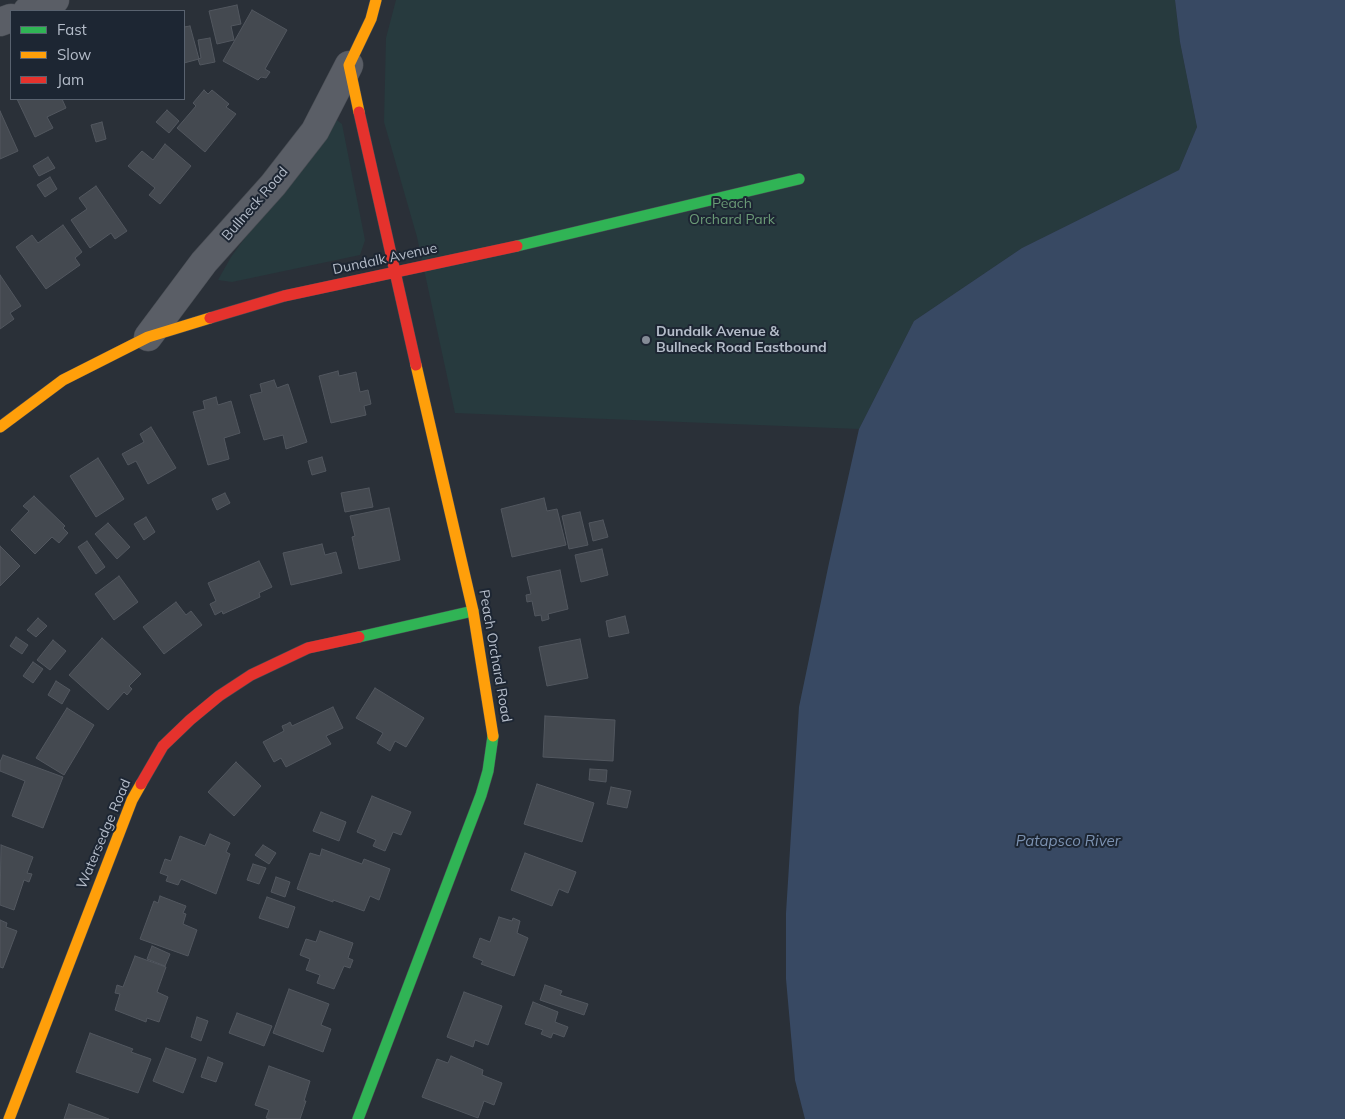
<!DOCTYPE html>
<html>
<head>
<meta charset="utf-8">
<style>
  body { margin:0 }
  #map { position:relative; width:1345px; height:1119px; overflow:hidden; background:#2a3038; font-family:Mulish,sans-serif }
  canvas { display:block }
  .legend { position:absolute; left:10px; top:10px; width:175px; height:90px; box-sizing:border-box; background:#1d2633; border:1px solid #59626f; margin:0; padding:6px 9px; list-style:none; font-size:15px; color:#b4bcc9 }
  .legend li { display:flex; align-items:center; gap:10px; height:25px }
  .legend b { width:25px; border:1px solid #59626f }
</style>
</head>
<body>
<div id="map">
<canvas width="1345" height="1119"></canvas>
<ul class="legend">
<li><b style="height:6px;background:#30b455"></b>Fast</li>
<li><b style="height:6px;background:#ff9f0a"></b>Slow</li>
<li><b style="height:6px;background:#e5322d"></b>Jam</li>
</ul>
</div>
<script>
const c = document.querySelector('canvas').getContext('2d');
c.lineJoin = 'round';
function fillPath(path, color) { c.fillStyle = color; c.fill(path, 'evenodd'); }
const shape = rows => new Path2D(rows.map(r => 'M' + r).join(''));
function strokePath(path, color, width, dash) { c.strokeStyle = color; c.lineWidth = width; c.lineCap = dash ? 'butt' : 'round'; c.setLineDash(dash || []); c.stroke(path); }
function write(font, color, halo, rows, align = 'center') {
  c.font = font + ' Mulish,sans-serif'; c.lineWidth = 4; c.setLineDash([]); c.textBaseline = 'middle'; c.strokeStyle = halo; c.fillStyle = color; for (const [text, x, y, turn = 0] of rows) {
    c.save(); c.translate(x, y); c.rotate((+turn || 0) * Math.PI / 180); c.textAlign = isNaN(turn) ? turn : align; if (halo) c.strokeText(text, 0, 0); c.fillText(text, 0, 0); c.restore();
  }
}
fillPath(shape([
  [396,0,1175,0,1180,42,1197,127,1179,170,1022,248,914,321,859,429,455,413,417,237,384,122,386,38],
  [333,117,342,124,365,240,360,255,232,282,218,280,231,257]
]), '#273a3e');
fillPath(shape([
  [1175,0,1345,0,1345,1119,805,1119,795,1080,786,979,786,913,799,707,829,563,859,429,914,321,1022,248,1179,170,1197,127,1180,42]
]), '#384963');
const building = shape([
  [237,5,241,24,231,26,234,40,217,44,209,11,237,5],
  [252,10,287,30,265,69,270,72,266,78,261,77,258,80,223,61,252,10],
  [190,26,199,59,184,63,184,27,190,26],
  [210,38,215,62,200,65,198,59,201,58,198,40,210,38],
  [204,90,208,94,212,90,229,104,226,107,236,114,205,152,177,128,196,106,193,103,204,90],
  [17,99,62,99,66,108,47,117,53,128,35,137,17,99],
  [167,110,179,121,169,133,156,122,167,110],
  [0,111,18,151,0,159,0,111],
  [102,122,106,139,96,142,91,125,102,122],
  [165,144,191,166,160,204,149,195,155,188,128,166,142,151,153,160,165,144],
  [48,157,55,168,39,176,33,166,48,157],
  [50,177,57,189,45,197,37,185,50,177],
  [96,186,127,231,115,239,111,233,90,248,71,220,87,209,79,198,96,186],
  [63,225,82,252,75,258,80,265,46,289,16,247,32,235,38,243,63,225],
  [0,275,21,306,10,313,14,319,0,329,0,275],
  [338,371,339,376,356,372,360,392,368,390,371,404,364,406,366,415,331,423,319,376,338,371],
  [274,380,277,388,288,384,307,442,286,449,283,435,264,440,250,395,262,392,260,384,274,380],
  [216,397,218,405,231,401,240,433,224,438,229,459,208,465,193,412,205,409,203,401,216,397],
  [151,427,176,468,148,484,136,461,128,465,122,454,144,442,140,434,151,427],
  [322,457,326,471,312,475,308,461,322,457],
  [98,458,124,499,96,517,70,476,98,458],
  [369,488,373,507,345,512,341,493,369,488],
  [225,493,230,503,217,510,212,499,225,493],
  [34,496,65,526,63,528,68,533,59,543,52,537,35,554,11,530,29,511,23,506,34,496],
  [544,498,547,511,557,509,566,545,512,557,501,509,544,498],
  [389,508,400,560,359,569,352,537,355,536,350,516,389,508],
  [580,512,588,545,569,549,562,516,580,512],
  [146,517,155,532,144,540,134,524,146,517],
  [603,520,608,537,593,541,589,523,603,520],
  [108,523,130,547,117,559,95,534,108,523],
  [87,541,105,567,96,574,78,547,87,541],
  [322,544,325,555,336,552,342,573,291,585,283,553,322,544],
  [0,546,20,566,0,586,0,546],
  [602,549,608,575,581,582,575,555,602,549],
  [259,561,272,587,259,593,260,597,223,614,222,611,215,615,210,604,216,601,208,583,259,561],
  [560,570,568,609,548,614,549,619,542,621,541,615,535,616,532,601,527,602,526,595,531,594,527,577,560,570],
  [119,576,138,602,114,620,95,594,119,576],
  [176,602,186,615,191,611,202,625,164,654,143,627,176,602],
  [625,616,629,633,609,637,606,621,625,616],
  [38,618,47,626,36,637,27,630,38,618],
  [16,637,28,645,22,654,10,646,16,637],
  [102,638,141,674,129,686,132,689,127,695,124,692,108,710,69,675,102,638],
  [580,639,588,678,547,686,539,647,580,639],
  [53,640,66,651,50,670,37,660,53,640],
  [33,662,43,669,33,683,23,676,33,662],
  [56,681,70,690,62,704,48,695,56,681],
  [375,688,424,718,406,747,395,741,390,751,377,743,383,733,356,718,375,688],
  [333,707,343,728,326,736,331,744,286,767,281,758,274,762,263,742,284,731,282,726,287,724,290,722,292,726,333,707],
  [67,708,94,725,64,775,36,758,67,708],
  [545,716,615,720,613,761,543,757,545,716],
  [3,755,63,777,43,828,12,816,25,781,0,771,0,762,3,755],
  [236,762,261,786,234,816,208,792,236,762],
  [590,769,607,770,606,782,589,780,590,769],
  [537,784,594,803,582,842,524,824,537,784],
  [611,787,631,791,627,808,607,804,611,787],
  [372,796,411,812,401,835,393,832,385,851,373,846,376,840,357,832,372,796],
  [321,812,346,822,339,841,313,831,321,812],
  [210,834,230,843,226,852,230,854,216,894,181,879,178,885,166,881,168,876,160,873,165,859,171,861,180,836,205,846,210,834],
  [1,845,33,857,27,873,32,874,29,882,24,880,14,910,0,905,1,845],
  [263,845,276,853,269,864,255,855,263,845],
  [322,849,362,864,364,859,390,869,379,900,370,896,364,911,333,900,333,902,297,889,310,853,320,856,322,849],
  [525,853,576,872,568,893,559,889,552,906,511,890,525,853],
  [253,864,266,868,259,884,247,880,253,864],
  [276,877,290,882,285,897,271,892,276,877],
  [160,896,186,906,183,913,186,914,183,924,197,930,188,956,140,939,154,901,158,903,160,896],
  [267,897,295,907,288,928,259,918,267,897],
  [499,917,512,921,513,918,520,921,517,933,528,938,514,976,481,964,483,961,473,957,480,938,490,942,499,917],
  [0,920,7,923,6,927,17,931,3,968,0,967,0,920],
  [320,931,353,943,348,958,353,960,351,965,350,968,344,966,334,989,317,983,320,975,306,970,310,959,300,955,306,939,316,942,320,931],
  [152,946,170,954,165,966,147,959,152,946],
  [135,956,166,967,157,992,168,997,159,1022,147,1018,146,1022,115,1010,120,994,115,993,117,985,123,987,135,956],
  [545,985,562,991,560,995,588,1004,584,1015,540,1000,545,985],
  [289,989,329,1004,321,1025,331,1029,323,1052,273,1033,289,989],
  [464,992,502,1006,488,1045,475,1040,473,1047,447,1037,464,992],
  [533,1002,558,1012,555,1022,568,1027,564,1037,553,1033,551,1038,541,1034,543,1030,525,1024,533,1002],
  [237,1013,272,1026,264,1046,229,1033,237,1013],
  [197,1017,208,1021,201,1041,191,1037,197,1017],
  [90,1033,133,1049,131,1052,151,1059,138,1093,76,1072,90,1033],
  [166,1048,196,1059,183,1093,153,1081,166,1048],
  [451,1056,483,1070,482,1075,502,1083,494,1105,484,1101,478,1118,422,1097,437,1059,448,1063,451,1056],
  [208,1057,223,1063,216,1082,201,1077,208,1057],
  [269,1066,310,1081,304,1101,306,1101,300,1119,270,1119,266,1118,269,1110,255,1105,269,1066],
  [69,1104,109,1119,64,1119,69,1104]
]);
fillPath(building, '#444950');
strokePath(building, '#52575f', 1);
const street = shape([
  [27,11,55,0],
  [0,22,11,18],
  [148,337,204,262,273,185,315,131,349,65]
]);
const fast = shape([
  [517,246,799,179],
  [359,637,473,611],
  [358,1119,481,795,488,771,493,736]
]);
const slow = shape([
  [359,112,349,65,371,19,376,0],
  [416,365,473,611,493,736],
  [0,427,63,380,148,337,210,318],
  [9,1119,132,800,141,784]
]);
const jam = shape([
  [359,112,416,365],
  [210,318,284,296,517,246],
  [141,784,163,746,190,720,219,696,251,675,308,648,359,637]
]);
strokePath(street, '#484c53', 29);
strokePath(fast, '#484c53', 12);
strokePath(slow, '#484c53', 12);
strokePath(jam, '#484c53', 12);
strokePath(street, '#5a5e66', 28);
strokePath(fast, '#30b455', 11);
strokePath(slow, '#ff9f0a', 11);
strokePath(jam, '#e5322d', 11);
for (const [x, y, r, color] of [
  [646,340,5,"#848b96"]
]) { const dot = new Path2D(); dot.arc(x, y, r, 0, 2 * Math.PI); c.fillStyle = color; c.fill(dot); strokePath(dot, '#1d2633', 2); }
write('14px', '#b4bcc9', '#1d2633', [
  ["Bullneck Road",255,204,-49],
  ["Dundalk Avenue",385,259,-12],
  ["Peach Orchard Road",495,656,80],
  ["Watersedge Road",104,834,-67]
]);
write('14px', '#6b9a76', '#1d2633', [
  ["Peach",732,204],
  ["Orchard Park",732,220]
]);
write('bold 14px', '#b4bcc9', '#1d2633', [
  ["Dundalk Avenue &",656,332],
  ["Bullneck Road Eastbound",656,348]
], 'left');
write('italic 15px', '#7c92b1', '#1d2633', [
  ["Patapsco River",1068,841]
]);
</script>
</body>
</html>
